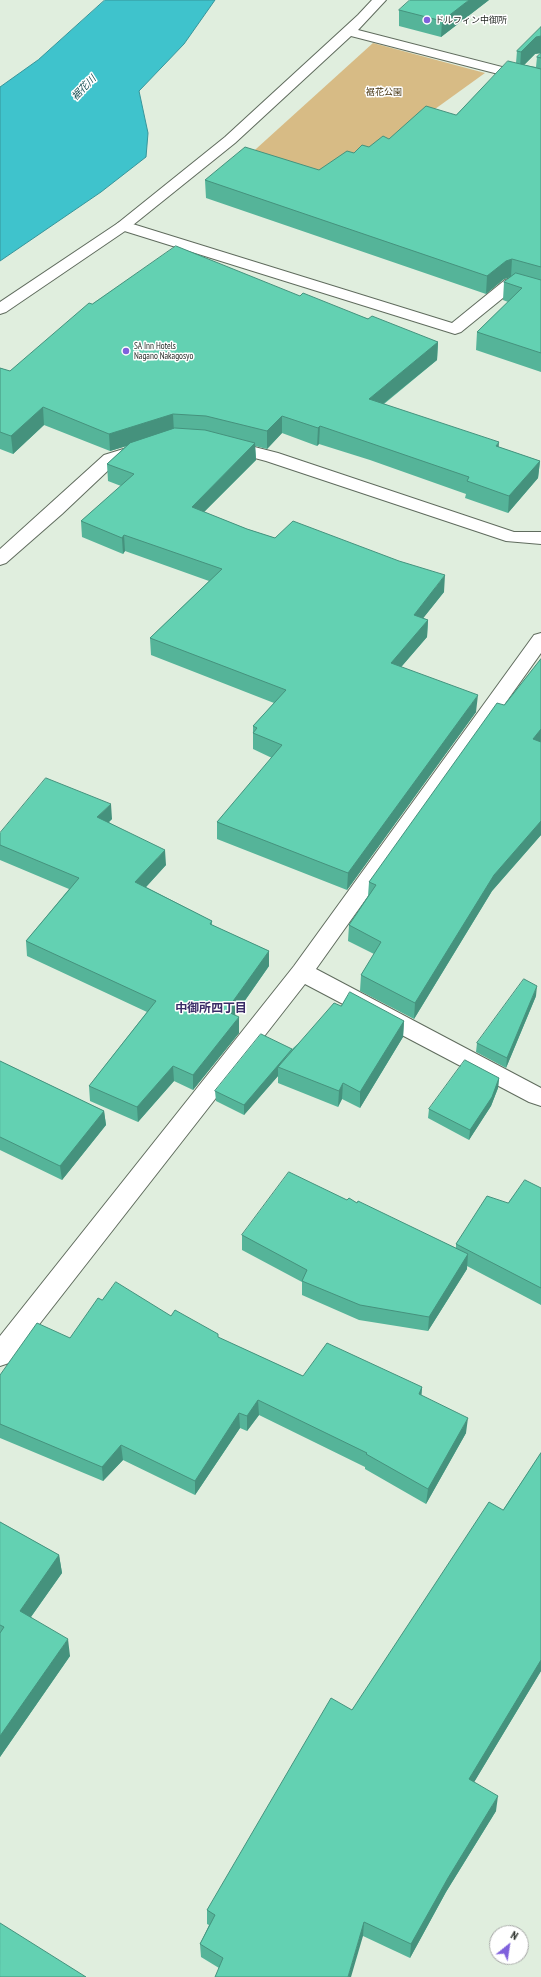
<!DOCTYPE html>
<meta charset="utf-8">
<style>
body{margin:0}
#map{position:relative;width:541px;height:1977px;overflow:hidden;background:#e0eede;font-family:"PT Sans Narrow",sans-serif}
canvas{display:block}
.north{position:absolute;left:489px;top:1925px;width:40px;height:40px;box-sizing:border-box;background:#fff;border:1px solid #a7a9a7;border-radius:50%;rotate:30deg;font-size:11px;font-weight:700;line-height:16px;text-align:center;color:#242924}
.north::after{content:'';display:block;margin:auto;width:14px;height:18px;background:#7f61dc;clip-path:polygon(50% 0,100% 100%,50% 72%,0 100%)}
</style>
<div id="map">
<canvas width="541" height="1977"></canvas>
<div class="north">N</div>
</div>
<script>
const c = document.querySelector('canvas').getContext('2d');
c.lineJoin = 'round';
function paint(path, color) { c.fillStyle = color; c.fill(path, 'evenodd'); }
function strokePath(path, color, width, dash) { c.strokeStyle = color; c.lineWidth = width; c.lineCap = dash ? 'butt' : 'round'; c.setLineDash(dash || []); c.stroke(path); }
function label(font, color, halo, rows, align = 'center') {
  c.font = font + ' "PT Sans Narrow","Noto Sans JP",sans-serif'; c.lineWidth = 3; c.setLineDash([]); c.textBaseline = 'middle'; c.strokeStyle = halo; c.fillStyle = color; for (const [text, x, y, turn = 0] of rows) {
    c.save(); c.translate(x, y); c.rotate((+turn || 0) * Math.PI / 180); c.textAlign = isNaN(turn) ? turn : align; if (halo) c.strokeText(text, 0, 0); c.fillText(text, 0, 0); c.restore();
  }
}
const green = new Path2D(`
 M373,43L485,73L374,153L309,176L246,158Z`);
const water = new Path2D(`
 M105,0H215L184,44L139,91L148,133L146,157L101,192L0,261V87L38,60Z`);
const service = new Path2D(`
 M123,221L452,323L505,280L511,278L541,287V297L514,289L461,332L455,334L118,229L115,226L118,223Z`);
const minor = new Path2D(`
 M372,0H386L358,30L541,77V85L351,36L235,143L128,229L6,312L0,314V302L118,223L225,137L358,15Z
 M227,440L278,453L514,532H541V544L506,541L266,461L221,449L218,445L221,441Z
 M143,443L149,444L152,448L149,452L116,463L62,514L6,563L0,565V549L104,455Z
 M541,633V653L316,969L541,1088V1106L529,1102L305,984L9,1363L0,1366V1336L294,966L534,635Z`);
const wall = new Path2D(`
 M489,0L441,37L399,26V10Z
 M541,27V372L476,350L477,332L508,302L503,300L504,282L511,277L504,279L486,294L206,198L205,180L319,170L354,153L456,115L516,63L517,51ZM541,53L537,57L536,67L524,65L535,54Z
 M300,296L438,342L437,360L384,404L499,447L540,461L538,478L508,513L465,498L466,494L370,460L319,444L317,446L282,433L267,449L255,446L256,460L204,512L247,529L444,592L423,618L428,620L427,637L401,667L476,712L347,890L217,839V822L272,758L253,749V726L274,703L151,655L150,638L209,581L125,551L123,554L82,537L81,521L121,486L108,481L107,464L126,446L110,451L44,425L13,454L0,449V368L10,371L92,304Z
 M541,659V835L492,891L414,1019L360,991L361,975L374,954L348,941L349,925L368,896L369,882L504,705Z
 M112,819L109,822L166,865L146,887L212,921V925L269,951V966L235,1015L239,1033L193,1090L174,1081L138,1122L90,1101L89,1086L147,1012L27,956L26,941L69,889L0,860V833Z
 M536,996L506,1068L476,1052L477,1043Z
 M341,1006L404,1021L403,1037L360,1108L342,1099L338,1107L278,1083V1076L244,1115L216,1101L215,1091L292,1049Z
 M0,1061L104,1111L106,1125L62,1180L0,1150Z
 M499,1078L498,1088L491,1106L469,1140L428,1118L429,1109Z
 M541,1188V1305L467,1266V1269L428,1331L359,1320L302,1295V1282L242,1250V1235L347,1200L357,1203L456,1248V1244L508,1203Z
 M102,1300L171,1316L303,1376L422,1387L421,1396L466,1433L426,1504L365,1469V1467L259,1415L247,1431L240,1428L195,1495L123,1460L103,1481L0,1438V1375L70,1338Z
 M541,1453V1671L474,1782L496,1811L446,1892L410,1958L363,1936L219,1968L201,1957L200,1944L209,1925L207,1924V1910L352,1710L503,1510Z
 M0,1522L59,1555L62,1573L31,1617L70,1656L0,1757Z`);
const shadedWall = new Path2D(`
 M469,0H489L441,37L442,21Z
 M541,36V53L535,54L520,69L521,52L536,37Z
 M512,259L511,277L504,279L486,294L487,276L506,261Z
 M438,342L437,360L368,416L369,399Z
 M43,407L44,425L13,454L11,436Z
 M173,414L174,432L110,451L109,434Z
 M282,416V433L267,449V431Z
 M320,426L319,444L317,446L318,428Z
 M499,442L498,460L496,446Z
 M255,443L256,460L193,523L192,507Z
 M540,461L538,478L508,513L509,496Z
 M124,535L125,551L123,554L122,538Z
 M445,575L444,592L413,631L414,615Z
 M428,620L427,637L390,680L391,663Z
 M478,695L476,712L347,890L348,873Z
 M541,729V743L533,739Z
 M111,804L112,819L98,832L97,817Z
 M541,821V835L492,891L414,1019L415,1003L494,875Z
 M165,850L166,865L136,898L135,882Z
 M269,951V966L227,1026L226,1011Z
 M537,986L536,996L506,1068L507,1058Z
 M239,1017V1033L193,1090V1075Z
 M404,1021L403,1037L360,1108V1092Z
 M292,1049L278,1067V1076L244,1115V1105Z
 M173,1066L174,1081L138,1122L137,1107Z
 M499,1078L498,1088L491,1106L469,1140L470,1130Z
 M343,1083L342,1099L338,1107L339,1091Z
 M104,1111L106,1125L62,1180L60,1166Z
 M468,1254L467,1269L428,1331L429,1317Z
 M422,1387L421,1402L419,1394Z
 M258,1400L259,1415L247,1431V1416Z
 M239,1413L240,1428L195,1495V1481Z
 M468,1418L466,1433L426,1504L428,1489Z
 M121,1445L123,1460L103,1481L102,1467Z
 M59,1555L62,1573L23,1628L20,1611Z
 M68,1639L70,1656L0,1757V1736Z
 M541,1660V1671L467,1794L469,1779Z
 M498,1796L496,1811L446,1892L410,1958L411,1944L448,1878Z
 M364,1922L363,1936L351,1977H348Z`);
const building = new Path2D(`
 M410,0H469L442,21L399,10Z
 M541,27V36L536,37L521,52L517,51Z
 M541,53V58L537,57Z
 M508,61L541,69V267L512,259L506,261L487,276L205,180L245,147L319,170L347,151L354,153L362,145L369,147L383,136L389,139L426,106L456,115Z
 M176,246L300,296L303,293L368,319L372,316L438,342L369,399L499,442L496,446L540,461L509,496L467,481L469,477L370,443L320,426L318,428L282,416L267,431L206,416L173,414L109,434L43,407L11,436L0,432V368L10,371L89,303L92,304Z
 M516,273L541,280V353L477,332L522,288L504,282Z
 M175,428L205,430L255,443L192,507L247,529L275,538L293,521L399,561L445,575L414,615L428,620L391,663L478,695L348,873L217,822L282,745L253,733L257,728L253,726L286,690L150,638L222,569L124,535L122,538L81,521L134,474L107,464L130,443Z
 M541,659V729L533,739L541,742V821L494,875L415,1003L361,975L381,942L349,925L376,885L369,882L497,703L504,705Z
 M46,778L111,804L97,817L165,850L135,882L212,921L210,924L269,951L226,1011L239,1017L193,1075L173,1066L137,1107L89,1086L156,1001L26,941L79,878L0,845V833Z
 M524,979L537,986L507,1058L477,1043Z
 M350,992L404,1021L360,1092L343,1083L339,1091L278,1067L334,1003L341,1006Z
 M261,1034L292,1049L244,1105L215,1091Z
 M465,1060L499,1078L492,1097L470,1130L429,1109Z
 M0,1061L104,1111L60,1166L0,1137Z
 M289,1172L347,1200L349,1198L357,1203L358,1201L468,1254L429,1317L360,1305L302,1281L307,1270L242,1235Z
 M525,1180L541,1188V1288L456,1244L487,1196L508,1203Z
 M116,1282L171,1316L175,1310L218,1334V1337L303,1376L327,1343L422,1387L419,1394L468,1418L428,1489L366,1454L367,1453L258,1400L247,1416L239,1413L195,1481L121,1445L102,1467L0,1424V1375L37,1323L70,1338L98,1298L102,1300Z
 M541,1453V1660L469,1779L498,1796L448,1878L411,1944L364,1922L348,1977H215L223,1958L200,1944L215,1915L207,1910L331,1698L352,1710L489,1502L503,1510Z
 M0,1522L59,1555L20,1611L68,1639L0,1736V1633L4,1627L0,1625Z
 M0,1923L86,1977H0Z`);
const markers = [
 [427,20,4,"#7f61dc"],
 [126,351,4,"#7f61dc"]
];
const farPoinames = [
 ["ドルフィン中御所",435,20],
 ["SA Inn Hotels",134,346],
 ["Nagano Nakagosyo",134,356]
];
const farParknames = [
 ["裾花公園",384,92]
];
const farWaternames = [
 ["裾花川",84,88,-46]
];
const neighbourhoodNames = [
 ["中御所四丁目",211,1009]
];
paint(green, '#d7bb85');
paint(water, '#3fc3cc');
strokePath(water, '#37959a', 1);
strokePath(service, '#606c5e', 2);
strokePath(minor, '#606c5e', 2);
paint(service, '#fff');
paint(minor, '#fff');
paint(wall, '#55b499');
paint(shadedWall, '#45927d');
paint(building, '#63d1b2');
strokePath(building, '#45927d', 1);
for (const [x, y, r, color] of markers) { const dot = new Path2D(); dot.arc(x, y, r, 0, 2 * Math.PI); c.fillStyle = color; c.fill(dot); strokePath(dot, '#fff', 1.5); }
label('9px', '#242924', '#fff', farPoinames, 'left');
label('9px', '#43320e', '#fff', farParknames);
label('italic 10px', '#164e52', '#fff', farWaternames);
label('bold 12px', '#392b66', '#fff', neighbourhoodNames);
</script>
